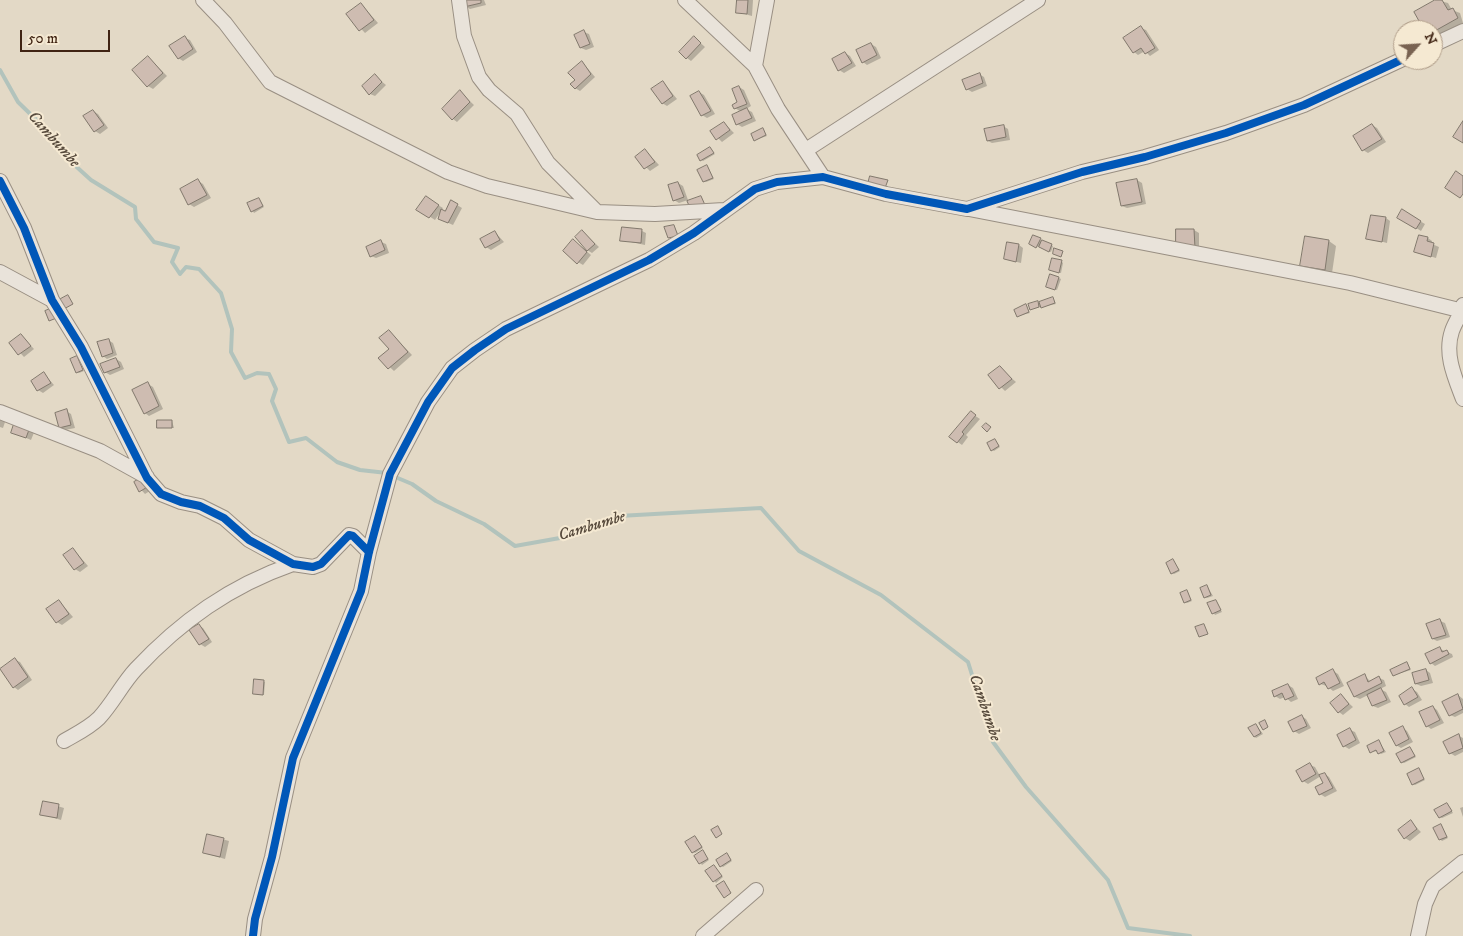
<!DOCTYPE html>
<style>
body{margin:0}
#map{position:relative;width:1463px;height:936px;overflow:hidden;background:#e3d9c6;font-family:"IM FELL DW Pica",serif}
canvas{display:block}
.north{position:absolute;left:1393px;top:20px;width:50px;height:50px;box-sizing:border-box;background:#f5e9d2;border:1px solid #ad9a86;border-radius:50%;rotate:64deg;font-size:14px;font-weight:700;line-height:20px;text-align:center;color:#402413}
.north::after{content:'';display:block;margin:auto;width:18px;height:22px;background:#796352;clip-path:polygon(50% 0,100% 100%,50% 72%,0 100%)}
.scale{position:absolute;left:20px;top:30px;width:90px;height:22px;box-sizing:border-box;border:2px solid #402413;border-top:0;padding-left:6px;font-size:15px;line-height:18px;white-space:nowrap;color:#402413;-webkit-text-stroke:4px #f5e9d2;paint-order:stroke}
</style>
<div id="map">
<canvas width="1463" height="936"></canvas>
<div class="north">N</div>
<div class="scale">50 m</div>
</div>
<script>
const c = document.querySelector('canvas').getContext('2d');
c.lineJoin = 'round';
function paint(path, color) { c.fillStyle = color; c.fill(path, 'evenodd'); }
function strokePath(path, color, width, dash) { c.strokeStyle = color; c.lineWidth = width; c.lineCap = dash ? 'butt' : 'round'; c.setLineDash(dash || []); c.stroke(path); }
function label(font, color, halo, rows, align = 'center') {
  c.font = font + ' "IM FELL DW Pica",serif'; c.lineWidth = 4; c.setLineDash([]); c.textBaseline = 'middle'; c.strokeStyle = halo; c.fillStyle = color; for (const [text, x, y, turn = 0] of rows) {
    c.save(); c.translate(x, y); c.rotate((+turn || 0) * Math.PI / 180); c.textAlign = isNaN(turn) ? turn : align; if (halo) c.strokeText(text, 0, 0); c.fillText(text, 0, 0); c.restore();
  }
}
const shadow = new Path2D(`
 M463,0H484L486,5L470,9L465,6Z
 M738,0H753L752,16L737,12Z
 M1437,0L1448,3L1452,10L1460,13L1463,23L1435,39L1433,38V30H1425Z
 M361,4L378,23L365,33L348,15Z
 M1141,28L1146,30L1159,50L1150,56L1145,51L1138,55L1134,52Z
 M584,32L589,34L594,47L586,50L581,48L576,36Z
 M185,38L190,40L197,52L183,61L178,58Z
 M695,38L705,47L691,61L687,58Z
 M871,44L876,47L881,58L867,65L863,62Z
 M845,53L850,56L856,66L844,73L839,70Z
 M148,57L167,76L153,89L148,86Z
 M582,62L595,77L580,91L575,88Z
 M979,74L984,77L987,86L972,92L967,89Z
 M375,76L386,85L375,96L370,94Z
 M663,82L677,99L667,106L662,103Z
 M739,87L744,90L751,106L746,109L752,112L756,121L742,127L737,124L741,112L735,108L739,103Z
 M460,92L474,105L457,122L453,119Z
 M699,92L704,95L715,114L707,118L702,115Z
 M93,111L98,114L108,128L100,134L95,131Z
 M724,123L734,133L722,142L712,132Z
 M1372,125L1377,128L1386,142L1368,153L1363,150L1355,136Z
 M1003,126L1008,129L1010,140L992,143L988,141Z
 M763,129L767,136L755,140Z
 M710,149L715,154L703,161L701,160Z
 M645,150L659,165L650,171L636,157Z
 M707,167L714,179L706,182L704,181Z
 M1137,180L1142,183L1146,204L1127,208L1122,206Z
 M198,181L203,184L211,198L194,207L189,204Z
 M678,183L683,186L688,200L679,203L674,200Z
 M259,199L264,207L254,213L249,204Z
 M431,201L443,208L435,220L418,209Z
 M452,202L462,208L453,225L444,221Z
 M1402,211L1425,224L1421,231L1399,217Z
 M1386,218L1390,221L1387,243L1368,238Z
 M674,226L679,236L671,239L669,238Z
 M1177,230H1194L1199,233V250Z
 M642,231L646,233L645,245L622,240Z
 M495,232L504,242L491,250L486,247Z
 M583,232L599,247L592,253L587,250Z
 M1420,236L1428,238L1432,241V244L1439,247L1436,258L1416,252Z
 M1040,240L1053,246L1051,252L1031,244Z
 M1329,241L1336,246L1332,273L1309,270L1302,265Z
 M381,242L386,244L389,253L376,258L371,256Z
 M578,244L591,255L583,265L578,262Z
 M1019,245L1023,248L1021,263L1005,259Z
 M1062,262L1063,263L1061,273L1052,271Z
 M1059,278L1061,279L1057,290L1049,287Z
 M1053,298L1056,304L1031,309L1038,303L1042,305Z
 M1026,306L1030,313L1018,316Z
 M389,331L412,355L394,371L380,358L390,349Z
 M21,335L34,349L24,357L11,343Z
 M108,340L113,343L117,355L107,359L103,356Z
 M77,357L84,371L79,373L77,372Z
 M116,359L121,362L124,369L110,375L105,372Z
 M1000,368L1016,382L1005,391L990,376Z
 M44,374L54,385L43,393L38,390Z
 M148,384L153,387L163,409L149,416L145,413Z
 M66,411L71,414L75,428L65,430L60,428Z
 M971,413L980,419L966,435L968,437L962,445L951,437Z
 M0,416L6,419L3,428L0,427Z
 M172,421L174,428H158Z
 M15,423L35,430L31,440L12,432Z
 M995,440L1000,447L994,451L992,450Z
 M135,483L158,486L145,494Z
 M73,549L88,566L80,572L75,569Z
 M1173,560L1180,571L1174,574L1172,573Z
 M1207,586L1213,596L1207,598L1205,597Z
 M1187,592L1192,601L1187,603L1185,602Z
 M59,601L73,617L62,625L57,622Z
 M1216,601L1222,612L1215,615L1209,604Z
 M1440,621L1445,623L1450,637L1437,641L1433,639Z
 M199,626L203,628L212,642L205,647L200,644Z
 M1440,649L1452,654L1453,657L1435,666L1431,663Z
 M15,660L20,662L32,680L18,690L14,687Z
 M1407,663L1411,670L1394,675Z
 M1426,670L1430,673L1433,683L1421,686L1416,684Z
 M1333,671L1338,674L1344,686L1333,691L1327,686L1320,684Z
 M1365,676L1371,682L1379,678L1384,680L1386,686L1380,689L1386,692L1391,702L1378,708L1373,706L1368,695L1360,699L1355,697L1349,684Z
 M263,681L265,682L264,695L254,694Z
 M1288,685L1293,688L1298,699L1291,702L1285,697L1280,699L1275,696Z
 M1412,689L1417,692L1422,700L1409,707L1405,704Z
 M1458,695L1463,699V713L1455,717L1450,715Z
 M1341,696L1353,707L1343,715L1339,712Z
 M1433,707L1437,710L1444,723L1431,729L1427,726Z
 M1301,716L1306,719L1311,728L1299,734L1294,731Z
 M1256,725L1263,734L1256,738L1255,737Z
 M1403,728L1407,731L1413,742L1401,748L1396,745Z
 M1350,730L1355,732L1360,743L1349,749L1344,746Z
 M1459,736L1463,738V752L1455,756L1450,753Z
 M1379,742L1386,752L1381,754L1378,751L1371,752Z
 M1410,748L1416,757L1404,763L1402,762Z
 M1310,765L1315,767L1320,776L1325,774L1329,777L1337,791L1325,797L1320,794L1325,783L1321,776L1308,784L1303,781Z
 M1418,769L1425,780L1415,785L1413,784Z
 M44,802L64,808L61,820L41,814Z
 M1447,804L1453,813L1442,818L1440,817Z
 M1463,807V817L1460,808Z
 M1411,822L1421,832L1410,841L1405,838Z
 M1441,826L1448,838L1442,841L1440,839Z
 M208,835L229,841L225,859L204,853Z
 M695,837L703,848L695,853L693,852Z
 M704,853L709,860L702,865L696,856Z
 M727,855L732,861L723,867L721,866Z
 M714,866L723,877L716,883L707,871Z`);
const stream = new Path2D(`
 M0,70L18,102L58,141L69,160L91,180L135,207L136,219L154,242L178,248L172,262L180,274L186,267L199,269L221,293L232,329L231,352L245,378L257,373L269,374L276,389L272,401L289,442L306,438L337,462L360,470L387,473
 M393,476L412,484L436,501L484,524L515,546L571,536L619,516L761,508L799,551L881,595L968,662L993,742L1026,787L1108,880L1128,928L1190,936`);
const building = new Path2D(`
 M462,0H481V3L464,7Z
 M737,0H748L747,14L736,13Z
 M1435,0H1442L1448,10L1453,8L1458,18L1433,32V30H1424L1414,12Z
 M361,3L374,20L359,31L346,14Z
 M1141,26L1155,48L1145,54L1141,48L1133,53L1123,38Z
 M584,30L590,44L580,48L574,35Z
 M185,36L193,49L178,59L169,46Z
 M694,36L701,43L686,59L679,52Z
 M871,43L877,55L862,63L856,50Z
 M845,52L852,63L838,71L832,59Z
 M148,56L163,73L147,87L132,70Z
 M582,61L591,74L575,89L570,84L575,80L568,73Z
 M980,73L983,83L966,90L962,80Z
 M375,74L382,82L369,95L362,86Z
 M663,81L673,96L662,104L651,89Z
 M739,86L747,104L734,109L732,105L737,102L732,89Z
 M460,90L470,102L452,120L442,109Z
 M699,91L711,111L701,116L690,96Z
 M747,108L752,118L736,125L732,115Z
 M93,110L104,125L94,132L83,116Z
 M1463,121V143L1453,137Z
 M724,122L730,130L716,140L710,131Z
 M1372,124L1382,139L1362,151L1353,136Z
 M1004,125L1006,137L987,141L984,129Z
 M763,128L766,135L754,141L751,134Z
 M710,147L714,153L700,161L697,155Z
 M645,149L655,162L644,169L635,157Z
 M707,165L713,178L703,182L697,170Z
 M1456,171L1463,176V194L1460,198L1445,188Z
 M870,176L888,180L885,188L868,184Z
 M198,179L207,195L188,205L180,189Z
 M1137,179L1142,202L1121,206L1116,183Z
 M678,182L684,197L673,201L668,185Z
 M426,196L439,205L429,218L416,210Z
 M701,196L705,205L691,210L687,201Z
 M259,198L263,206L251,212L247,203Z
 M451,200L458,204L448,223L438,219L441,209L445,211Z
 M1402,209L1421,221L1416,229L1397,218Z
 M1371,215L1386,217L1382,242L1366,239Z
 M674,225L678,236L668,238L664,227Z
 M622,227L642,229L641,243L620,241Z
 M1176,229H1194L1195,248H1176Z
 M582,230L595,244L587,251L575,237Z
 M495,231L500,240L485,248L480,239Z
 M1033,235L1041,238L1036,248L1029,244Z
 M1419,235L1428,237L1427,241L1434,243L1431,257L1414,252Z
 M1305,236L1329,240L1325,270L1300,266Z
 M573,239L587,252L577,264L563,251Z
 M381,240L385,250L370,257L366,247Z
 M1042,240L1052,244L1049,252L1039,247Z
 M1007,242L1019,244L1016,262L1004,259Z
 M1054,248L1063,251L1061,257L1053,254Z
 M1052,258L1062,260L1059,273L1049,270Z
 M1050,274L1059,277L1055,290L1046,287Z
 M68,295L73,304L62,310L57,301Z
 M1053,297L1055,303L1041,308L1039,302Z
 M1038,301L1039,307L1030,310L1028,304Z
 M1026,304L1029,312L1017,317L1014,310Z
 M55,307L59,317L49,321L45,311Z
 M389,330L408,352L388,369L378,358L389,349L379,338Z
 M21,334L31,346L18,355L9,343Z
 M109,339L113,353L102,357L97,342Z
 M77,356L83,370L76,373L70,359Z
 M116,358L120,367L104,373L100,364Z
 M1000,366L1012,379L999,389L988,375Z
 M44,372L51,383L37,391L31,381Z
 M148,382L159,406L144,414L132,390Z
 M67,409L71,425L59,428L55,413Z
 M971,411L976,415L962,432L964,434L957,443L949,437Z
 M157,420H172V428H157Z
 M15,421L30,427L26,438L11,433Z
 M986,423L991,427L987,432L982,427Z
 M995,439L999,446L991,451L987,443Z
 M148,474L154,483L139,492L134,482Z
 M73,548L84,563L74,570L63,555Z
 M1173,559L1179,570L1171,574L1166,563Z
 M1207,585L1211,595L1204,598L1200,588Z
 M1187,590L1191,600L1184,603L1180,593Z
 M59,600L69,614L56,623L46,609Z
 M1216,600L1221,610L1212,614L1207,603Z
 M1440,619L1446,635L1432,639L1426,624Z
 M199,624L209,639L199,645L189,630Z
 M1204,624L1208,634L1199,637L1195,627Z
 M1440,647L1442,652L1447,650L1449,654L1430,664L1425,654Z
 M15,658L28,677L13,688L0,669Z
 M1407,662L1410,669L1393,676L1390,670Z
 M1333,669L1340,683L1328,689L1324,682L1319,685L1316,678Z
 M1426,669L1429,680L1415,684L1412,673Z
 M1365,674L1368,682L1379,676L1382,683L1354,697L1347,683Z
 M254,679L264,680L263,695L253,694Z
 M1288,684L1294,696L1285,700L1282,693L1274,697L1272,691Z
 M1412,687L1418,697L1404,705L1399,696Z
 M1381,688L1387,700L1372,706L1367,695Z
 M1341,694L1349,704L1338,713L1330,703Z
 M1458,694L1463,709L1449,716L1442,702Z
 M1433,706L1440,720L1426,727L1419,712Z
 M1302,715L1307,726L1293,732L1288,722Z
 M1265,720L1268,727L1263,730L1259,723Z
 M1256,724L1261,733L1254,737L1248,728Z
 M1403,726L1409,739L1396,746L1389,733Z
 M1350,728L1356,740L1343,747L1337,735Z
 M1459,734L1463,748L1449,754L1443,742Z
 M1379,740L1384,751L1378,754L1376,750L1370,753L1367,746Z
 M1410,747L1415,756L1401,763L1396,754Z
 M1310,763L1316,774L1302,782L1296,771Z
 M1419,768L1424,779L1412,785L1407,774Z
 M1325,773L1333,788L1319,795L1315,787L1323,783L1319,775Z
 M43,801L59,804L57,818L40,815Z
 M1447,803L1452,811L1439,818L1434,810Z
 M1411,820L1417,829L1404,839L1398,830Z
 M1441,824L1447,837L1439,840L1433,828Z
 M718,826L722,834L716,838L711,830Z
 M207,834L224,838L220,857L203,853Z
 M695,836L702,847L692,853L685,842Z
 M703,850L708,859L699,864L694,856Z
 M727,853L731,860L720,867L716,860Z
 M714,865L722,876L713,882L705,871Z
 M724,881L731,893L724,898L716,886Z`);
const street = new Path2D(`
 M203,0L225,23L270,82L448,172L487,186L597,212L655,214L724,210
 M459,0L464,36L479,77L489,90L517,114L548,163L597,212
 M685,0L755,66L778,109L823,177
 M1433,45L1463,31
 M755,66L767,0
 M806,150L1038,0
 M0,181L24,228L52,300L81,347L147,478L161,494L181,502L200,506L224,518L249,540L293,564L313,567L321,564L349,535L353,536L369,552
 M969,209L1350,283L1463,311
 M0,272L52,300
 M1463,305C1461,315 1455,322 1452,331C1444,354 1455,378 1463,399
 M0,412L100,451L147,477
 M64,741C76,734 89,728 99,718C113,703 122,684 136,669C181,621 230,586 293,564
 M253,936L255,919L272,857L293,758L361,591L369,552L390,474L428,402L452,368L475,350L506,329L649,260L694,233L755,189L777,182L823,177L886,194L967,209L1082,172L1145,157L1226,133L1304,105L1403,59
 M703,936L756,890
 M1418,936L1425,904L1433,886L1463,862`);
const cycleway = new Path2D(`
 M0,181L24,228L52,300L81,347L147,478L161,494L181,502L200,506L224,518L249,540L293,564L313,567L321,564L349,535L353,536L369,552
 M253,936L255,919L272,857L293,758L361,591L369,552L390,474L428,402L452,368L475,350L506,329L649,260L694,233L755,189L777,182L823,177L886,194L967,209L1082,172L1145,157L1226,133L1304,105L1403,59`);
const waterNames = [
 ["Cambumbe",53,140,48],
 ["Cambumbe",592,527,-17],
 ["Cambumbe",984,708,71]
];
paint(shadow, '#0003');
strokePath(stream, '#b2c3bc', 4);
paint(building, '#cebcb1');
strokePath(building, '#81786c', 1);
strokePath(street, '#998f83', 16);
strokePath(street, '#e9e3da', 14);
strokePath(cycleway, '#0057b8', 8);
label('italic 16px', '#574a3c', '#f5e9d2', waterNames);
</script>
